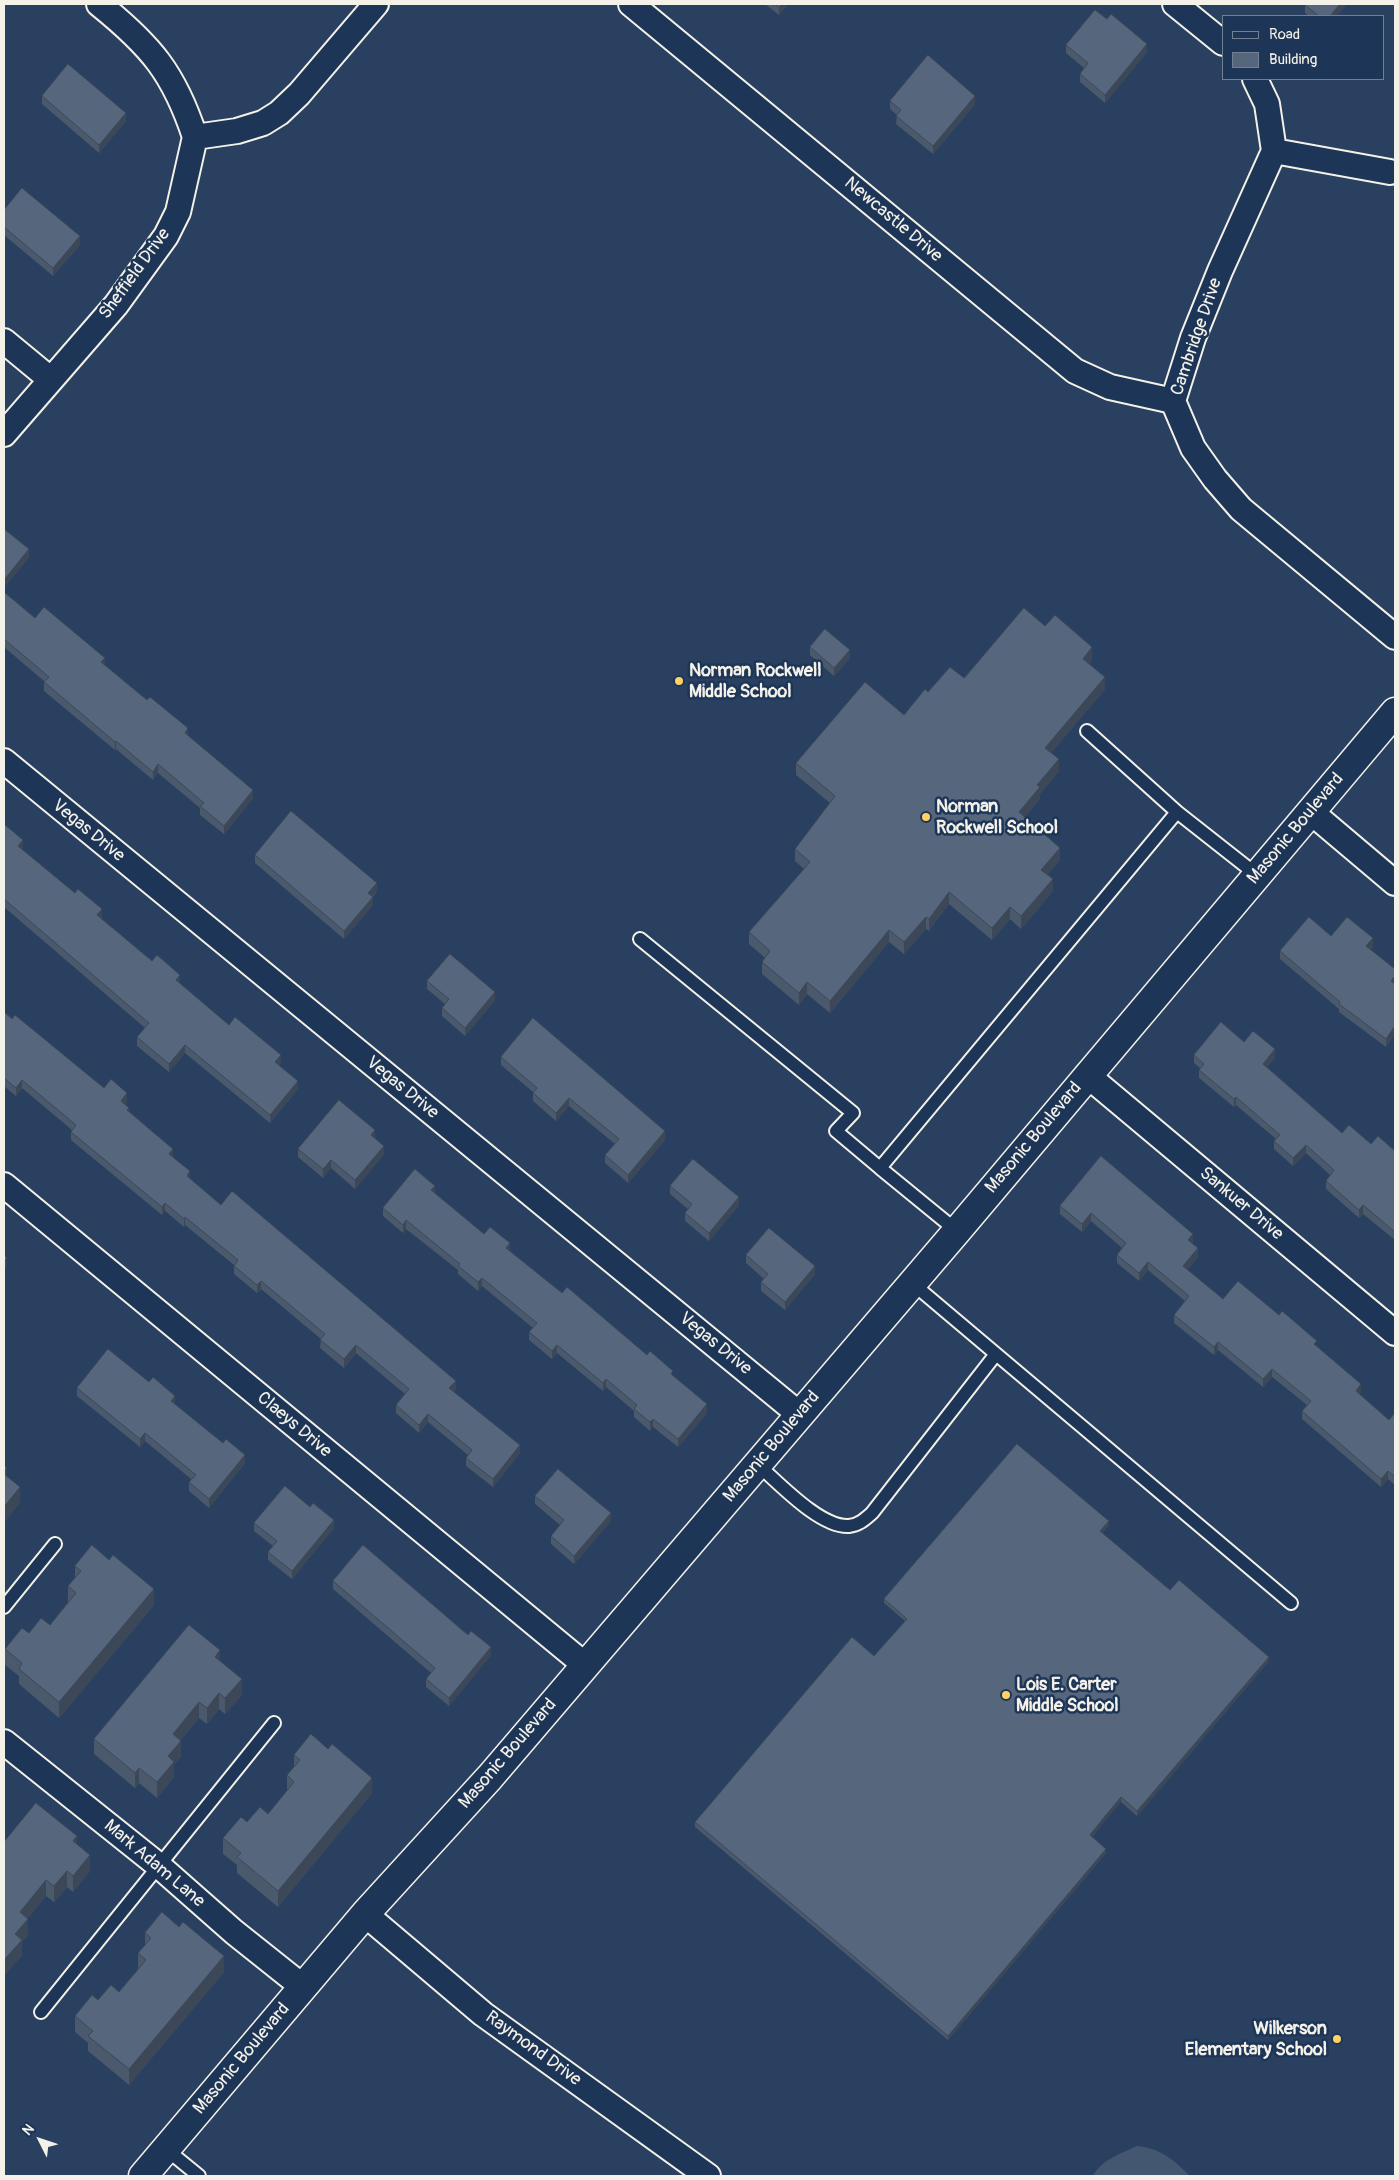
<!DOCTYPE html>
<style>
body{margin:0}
#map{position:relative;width:1399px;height:2180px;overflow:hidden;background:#2a4060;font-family:Pangolin,sans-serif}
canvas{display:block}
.frame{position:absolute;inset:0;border:5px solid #f4f1e8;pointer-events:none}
.legend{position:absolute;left:1222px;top:15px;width:162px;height:65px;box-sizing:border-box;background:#1d3557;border:1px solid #738091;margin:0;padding:6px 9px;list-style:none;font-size:15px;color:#f4f1e8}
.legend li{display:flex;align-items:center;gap:10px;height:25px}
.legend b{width:25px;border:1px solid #738091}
.north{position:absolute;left:15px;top:2115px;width:50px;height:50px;-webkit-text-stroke:4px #1d3557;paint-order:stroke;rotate:311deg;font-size:14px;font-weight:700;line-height:20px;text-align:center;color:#f4f1e8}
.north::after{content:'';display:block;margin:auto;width:18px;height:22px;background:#f4f1e8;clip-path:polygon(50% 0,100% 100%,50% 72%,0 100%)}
</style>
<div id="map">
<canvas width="1399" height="2180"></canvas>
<div class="frame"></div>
<ul class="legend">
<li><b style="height:6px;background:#1d3557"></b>Road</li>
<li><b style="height:14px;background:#56677d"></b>Building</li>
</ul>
<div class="north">N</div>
</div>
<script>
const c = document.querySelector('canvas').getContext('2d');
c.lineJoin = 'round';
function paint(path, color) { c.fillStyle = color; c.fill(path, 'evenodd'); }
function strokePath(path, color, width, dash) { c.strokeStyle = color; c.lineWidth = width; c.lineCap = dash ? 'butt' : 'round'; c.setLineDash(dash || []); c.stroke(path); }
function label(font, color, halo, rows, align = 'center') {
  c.font = font + ' Pangolin,sans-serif'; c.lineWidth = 5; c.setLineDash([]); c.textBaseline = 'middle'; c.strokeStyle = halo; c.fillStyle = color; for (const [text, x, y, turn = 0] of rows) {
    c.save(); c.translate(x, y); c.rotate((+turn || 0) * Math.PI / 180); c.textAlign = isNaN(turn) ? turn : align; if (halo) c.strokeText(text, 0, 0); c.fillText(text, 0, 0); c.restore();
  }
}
const green = new Path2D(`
 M1137,2146C1160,2148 1174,2160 1190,2176H1093C1101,2160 1122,2153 1137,2146Z`);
const lane = new Path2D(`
 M1087,731L1177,812
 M640,939L853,1113L836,1131L880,1168
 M957,1231L880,1168L1177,812L1257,875
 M912,1283L1291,1603
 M757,1464C778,1482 820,1528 849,1526C859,1525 865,1519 872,1513L996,1354
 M4,1607L55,1544
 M41,2012L274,1723
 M166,2149L199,2176`);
const street = new Path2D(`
 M99,4C151,46 174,73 195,137
 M631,4L1075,371L1110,387L1173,401
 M1175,4L1223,43
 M1255,79L1267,104L1274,151L1220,271L1193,338L1173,401L1193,448L1215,479L1241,509L1395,637
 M1274,151L1390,172
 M4,341L50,379
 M4,434L116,305L166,236L178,212L195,137L237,131L263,123L279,113L299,94L376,4
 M4,761L799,1414
 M1311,812L1395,883
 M1087,1075L1395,1333
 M4,1185L585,1665
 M4,1742L158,1865L234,1932L303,1987
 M365,1914L483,2014L708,2176`);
const secondary = new Path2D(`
 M143,2176L365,1914L490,1777L957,1231L1395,712`);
const wall = new Path2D(`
 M765,4H788L779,15Z
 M1306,4H1347L1337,16H1309L1305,13V5Z
 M1066,45L1147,52L1105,103L1080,82V74L1084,68L1066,53Z
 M42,96L126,121L99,153L42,104Z
 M890,101L975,104L933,154L896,124L897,115L890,109Z
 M4,210L80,245L53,276L4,235Z
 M4,592L35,618L105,665L188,736L253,798L224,834L200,815V808L158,773L153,780L116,749L115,750L44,691V682H45L4,647Z
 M1045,626L1092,659L1089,664L1105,689L1051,753L1059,771L1040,794V799L1025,817L1060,860L1048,874L1053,891L1021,929L1010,919L992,940L949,904L929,931L926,929L904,954L889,942L830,1013L807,994L799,1005L762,974V962L765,958L749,944V932L804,869L795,861V849L830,803L796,775V763L904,715L928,692L964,678Z
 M810,647L850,658L834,676L810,655Z
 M4,824L23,849H22L102,917L101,918L152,961L180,983V984L229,1025L281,1063L279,1065L298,1089L270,1123L185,1053L169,1072L137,1046V1037L145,1028L4,907Z
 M255,855L377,891L373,897V905L344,939L255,863Z
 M1331,936L1373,947L1370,950L1395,969V1034L1386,1047L1339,1012V1009L1280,959V951Z
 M427,981L495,1000L465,1036L442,1016V1008L445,1004L427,989Z
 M4,1012L104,1088L127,1101L125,1104L129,1111L173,1157L190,1179L221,1205L456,1389L454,1392L520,1453L493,1487L466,1466V1458L468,1455L428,1422L419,1433L396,1413V1405L405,1394L356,1353L344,1368L320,1348L321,1339L261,1289L257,1293L234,1274V1265L185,1225L184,1227L165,1211L162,1215L71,1140V1132L72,1130L22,1088L16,1096L4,1086Z
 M1194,1055L1275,1058L1267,1067L1342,1133L1371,1144L1395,1151V1240L1363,1214L1359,1218L1326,1189V1181L1330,1175L1306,1153L1293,1166L1274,1149V1141L1276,1139L1236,1105L1234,1107L1199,1078V1070L1200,1068L1194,1063Z
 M501,1057L665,1140L628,1183L605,1163V1155L615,1144L569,1106L556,1121L533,1101V1092L501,1065Z
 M375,1138L384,1154L355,1189L331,1168L323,1178L298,1157V1149Z
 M1101,1156L1193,1243L1192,1244L1198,1257L1187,1270L1223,1299L1317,1346L1361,1392L1359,1395L1389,1420L1395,1413V1485L1388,1479L1381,1487L1302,1419V1411L1307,1405L1272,1377L1263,1387L1218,1350L1214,1355L1174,1323V1315L1185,1301L1148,1270L1139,1281L1117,1263V1255L1122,1248L1091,1221L1082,1232L1060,1214V1206Z
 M670,1186L739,1205L709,1241L685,1221V1213L688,1209L670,1194Z
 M435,1193L484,1234L510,1251L562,1293L647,1355L673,1376L707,1413L678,1447L653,1427L650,1431L634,1417V1411L606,1387L603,1391L557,1353L552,1359L529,1340V1332L533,1328L482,1286L478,1291L458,1274V1270L406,1229L403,1233L383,1216V1208Z
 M746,1255L815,1274L785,1310L761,1291V1282L764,1279L746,1263Z
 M77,1388L175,1404L245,1463L209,1508L189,1491V1482L191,1479L145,1441L140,1447L77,1396Z
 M535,1496L611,1521L574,1564L551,1544V1536L560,1525L535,1504Z
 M254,1523L334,1528L292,1579L268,1560V1552L273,1546L254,1531Z
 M1109,1525L1102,1533L1170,1590L1269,1661L1137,1816L1121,1802L1105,1820L1092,1837L1106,1853L948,2040L695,1827V1822L874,1656L905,1621L884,1603V1599Z
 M75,1566L154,1605L59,1718L19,1684V1676L5,1665V1649L29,1633L50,1625L68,1602V1586L75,1578Z
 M333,1581L491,1655L449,1706L426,1687V1679L431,1673L333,1589Z
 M220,1661L242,1695L225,1714L219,1709L207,1724L199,1718L180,1740L181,1757L174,1764V1777L157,1798L139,1783L135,1788L94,1754V1739Z
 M294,1755L372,1793L278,1907L237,1873V1865L223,1854V1838L247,1822L268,1814L287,1791V1775L294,1767Z
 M4,1842L77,1844L90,1871L73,1892L67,1887L54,1902L46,1896L28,1918V1935L22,1942V1955L4,1976Z
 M145,1933L224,1972L129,2085L88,2051V2043L75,2032V2016L98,2000L119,1992L138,1969V1953L145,1945Z`);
const shadedWall = new Path2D(`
 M782,4H788L779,15V7Z
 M1340,4H1347L1337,16H1330Z
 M1147,44V52L1105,103V95Z
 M975,96V104L933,154V146Z
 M126,113V121L99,153V145Z
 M80,236V245L53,276V268Z
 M29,549V558L4,588V580Z
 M1092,647V659L1083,671V659Z
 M850,650V658L834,676V668Z
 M105,658V666L101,662Z
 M1105,677V689L1045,760V748Z
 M188,728V737L185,733Z
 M116,741V749L115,750V742Z
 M1059,759V771L1040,794V799L1019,824V812L1037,785Z
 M158,764V773L153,780V772Z
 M253,790V798L224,834V826Z
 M23,840V849L18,854V846Z
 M1060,848V860L1041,882V870Z
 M1053,879V891L1021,929V916Z
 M377,883V891L368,901V893Z
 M949,892V904L929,931V919Z
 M373,897V905L344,939V931Z
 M1010,907V919L992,940V928Z
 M102,909V917L97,923V915Z
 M926,917V929L904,954V942Z
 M889,930V942L830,1013V1001Z
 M1373,938V947L1366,955V946Z
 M180,975V983L176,989V980Z
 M1395,976V984L1391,981Z
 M807,982V994L799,1005V993Z
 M495,992V1000L465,1036V1028Z
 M1395,1026V1034L1386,1047V1039Z
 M185,1045V1053L169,1072V1064Z
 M1275,1049V1058L1263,1072V1064Z
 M281,1055V1063L275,1070V1062Z
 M22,1080V1088L16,1096V1088Z
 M298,1081V1089L270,1123V1115Z
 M127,1093V1101L121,1109V1101Z
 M1236,1097V1105L1234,1107V1099Z
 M569,1098V1106L556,1121V1113Z
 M375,1130V1138L371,1135Z
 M665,1131V1140L628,1183V1175Z
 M1306,1145V1153L1293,1166V1158Z
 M384,1146V1154L355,1189V1180Z
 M173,1149V1157L169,1154Z
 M331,1160V1168L323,1178V1169Z
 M190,1171V1180L187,1176Z
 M435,1186V1194L431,1190Z
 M739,1197V1205L709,1241V1233Z
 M165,1203V1211L162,1215V1207Z
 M1363,1205V1214L1359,1218V1210Z
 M1091,1213V1221L1082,1232V1224Z
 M185,1217V1225L184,1227V1219Z
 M406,1220V1229L403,1233V1225Z
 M1193,1234V1243L1188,1248V1240Z
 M510,1243V1251L506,1248Z
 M1198,1248V1257L1183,1274V1266Z
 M7,1258V1266L4,1270V1262Z
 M1148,1262V1270L1139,1281V1273Z
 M815,1266V1274L785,1310V1302Z
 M482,1278V1286L478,1291V1282Z
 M261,1281V1289L257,1293V1285Z
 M1218,1342V1350L1214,1355V1347Z
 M356,1345V1353L344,1368V1359Z
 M557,1345V1353L552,1359V1351Z
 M1272,1369V1377L1263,1387V1379Z
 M606,1379V1387L603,1391V1383Z
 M456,1381V1389L449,1397V1388Z
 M1361,1384V1392L1356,1399V1391Z
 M175,1396V1404L171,1401Z
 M707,1404V1413L678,1447V1439Z
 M428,1414V1422L419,1433V1425Z
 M653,1419V1427L650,1431V1422Z
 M145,1433V1441L140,1447V1439Z
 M520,1445V1453L493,1487V1479Z
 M245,1455V1463L209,1508V1499Z
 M7,1468V1484L4,1488V1472Z
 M1388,1471V1479L1381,1487V1479Z
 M20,1487V1503L4,1523V1507Z
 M611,1513V1521L574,1564V1556Z
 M334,1520V1528L292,1579V1571Z
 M1109,1521V1525L1100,1535V1531Z
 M154,1589V1605L59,1718V1702Z
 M491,1647V1655L449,1706V1698Z
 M220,1650V1666L215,1657Z
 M1269,1657V1661L1137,1816V1811Z
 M242,1679V1695L225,1714V1698Z
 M219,1693V1709L207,1724V1708Z
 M199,1702V1718L173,1750V1734Z
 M181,1741V1757L174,1764V1777L157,1798V1782L168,1756Z
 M139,1768V1783L135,1788V1773Z
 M372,1778V1793L278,1907V1891Z
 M1121,1797V1802L1090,1839V1835Z
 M77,1836V1852L73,1841Z
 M1106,1849V1853L948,2040V2036Z
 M90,1855V1871L73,1892V1876Z
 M67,1871V1887L54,1902V1886Z
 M46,1880V1896L20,1928V1912Z
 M28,1919V1935L22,1942V1955L4,1976V1960L15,1934Z
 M224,1956V1972L129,2085V2069Z`);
const building = new Path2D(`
 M775,4H782L779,7Z
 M1306,4H1340L1330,16H1319L1305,5Z
 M1095,10L1107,19L1111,14L1147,44L1105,95L1080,74L1088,63L1066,45Z
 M928,55L975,96L933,146L896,116L901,110L890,101Z
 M68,64L126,113L99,145L42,96Z
 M22,188L80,236L53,268L4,227V210Z
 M4,529L29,549L4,580Z
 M4,592L35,618L44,607L105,658L101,662L147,700L150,697L188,728L185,733L253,790L224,826L200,806L204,803L158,764L153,772L116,741L115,742L44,682L49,677L4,639Z
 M1024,608L1045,626L1055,615L1092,647L1083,659L1105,677L1045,748L1059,759L1037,785L1040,787L1019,812L1060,848L1041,870L1053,879L1021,916L1010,907L992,928L949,892L929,919L926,917L904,942L889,930L830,1001L807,982L799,993L762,962L770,951L749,932L810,862L795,849L835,796L796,763L865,682L904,715L925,689L928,692L950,667L964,678Z
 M825,629L850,650L834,668L810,647Z
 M291,811L377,883L368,893L373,897L344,931L255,855Z
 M4,824L23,840L18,846L75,893L78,889L102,909L97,915L152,961L157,955L180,975L176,980L229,1025L235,1017L281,1055L275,1062L298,1081L270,1115L185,1045L169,1064L137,1037L149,1023L4,899Z
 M1309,917L1331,936L1347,917L1373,938L1366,946L1395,969V976L1391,981L1395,984V1026L1386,1039L1339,1004L1340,1002L1280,951Z
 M450,954L495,992L465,1028L442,1008L449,999L427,981Z
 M4,1012L12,1019L15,1015L104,1088L111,1079L127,1093L121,1101L129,1108L127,1110L173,1149L169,1154L190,1171L187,1176L221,1205L232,1191L456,1381L449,1388L520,1445L493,1479L466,1458L472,1450L428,1414L419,1425L396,1405L409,1389L356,1345L344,1359L320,1340L325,1334L261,1281L257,1285L234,1266L238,1260L185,1217L184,1219L165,1203L162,1207L71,1132L76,1125L22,1080L16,1088L4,1078Z
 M533,1018L665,1131L628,1175L605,1155L619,1139L569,1098L556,1113L533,1093L537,1088L501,1057Z
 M1221,1022L1244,1042L1253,1031L1275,1049L1263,1064L1342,1133L1349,1125L1371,1144L1378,1136L1395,1151V1169L1394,1171L1395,1172V1232L1363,1205L1359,1210L1326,1181L1334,1170L1306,1145L1293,1158L1274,1141L1280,1135L1236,1097L1234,1099L1199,1070L1204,1064L1194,1055Z
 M339,1100L375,1130L371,1135L384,1146L355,1180L331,1160L323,1169L298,1149Z
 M1101,1156L1193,1234L1188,1240L1198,1248L1183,1266L1223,1299L1238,1281L1279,1315L1282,1311L1317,1341L1314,1344L1361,1384L1356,1391L1389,1420L1395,1413V1477L1388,1471L1381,1479L1302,1411L1311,1401L1272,1369L1263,1379L1218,1342L1214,1347L1174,1315L1189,1296L1148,1262L1139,1273L1117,1255L1126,1243L1091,1213L1082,1224L1060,1206Z
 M693,1159L739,1197L709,1233L685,1213L692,1204L670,1186Z
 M415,1169L435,1186L431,1190L484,1234L490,1227L510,1243L506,1248L562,1293L567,1287L647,1355L650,1351L673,1371L671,1374L707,1404L678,1439L653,1419L650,1422L634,1409L637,1405L606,1379L603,1383L557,1345L552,1351L529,1332L537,1323L482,1278L478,1282L458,1266L460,1264L406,1220L403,1225L383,1208Z
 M769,1228L815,1266L785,1302L761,1282L768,1274L746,1255Z
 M4,1255L7,1258L4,1262Z
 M108,1349L149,1382L153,1377L175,1396L171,1401L223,1443L226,1439L245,1455L209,1499L189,1482L196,1475L145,1433L140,1439L77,1388Z
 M1017,1444L1109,1521L1100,1531L1170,1590L1179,1580L1269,1657L1137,1811L1121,1797L1105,1816L1090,1835L1106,1849L948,2036L695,1822L852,1637L874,1656L907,1619L884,1599Z
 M4,1466L7,1468L4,1472Z
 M558,1469L611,1513L574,1556L551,1536L564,1520L535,1496Z
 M4,1474L20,1487L4,1507Z
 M285,1486L310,1507L313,1503L334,1520L292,1571L268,1552L277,1541L254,1523Z
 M92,1545L109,1560L113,1555L154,1589L59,1702L19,1669L22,1663L5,1649L22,1628L29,1633L41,1618L50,1625L76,1593L68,1586L81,1571L75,1566Z
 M363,1545L468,1635L471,1631L491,1647L449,1698L426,1679L435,1668L333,1581Z
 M189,1625L220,1650L215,1657L242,1679L225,1698L219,1693L207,1708L199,1702L173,1734L181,1741L168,1756L174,1762L157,1782L139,1768L135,1773L94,1739Z
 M311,1734L328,1749L332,1744L372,1778L278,1891L237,1857L241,1853L223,1838L241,1817L247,1822L260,1807L268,1814L294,1782L287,1775L300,1760L294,1755Z
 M36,1803L77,1836L73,1841L90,1855L73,1876L67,1871L54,1886L46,1880L20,1912L28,1919L15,1934L22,1940L4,1960V1842Z
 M162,1912L179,1927L183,1922L224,1956L129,2069L88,2036L93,2031L75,2016L92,1995L98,2000L111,1985L119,1992L146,1960L138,1953L151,1938L145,1933Z`);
const markers = [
 [679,681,5,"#ffd166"],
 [926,817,5,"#ffd166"],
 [1006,1695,5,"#ffd166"],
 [1337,2039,5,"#ffd166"]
];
const streetNames = [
 ["Newcastle Drive",893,220,40],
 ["Sheffield Drive",135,274,-54],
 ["Cambridge Drive",1197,337,-71],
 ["Masonic Boulevard",1296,829,-50],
 ["Vegas Drive",88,831,39],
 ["Vegas Drive",402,1088,39],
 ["Masonic Boulevard",1034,1138,-50],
 ["Sankuer Drive",1241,1204,40],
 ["Vegas Drive",715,1344,39],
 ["Claeys Drive",294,1425,40],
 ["Masonic Boulevard",772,1447,-50],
 ["Masonic Boulevard",508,1754,-49],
 ["Mark Adam Lane",154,1864,40],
 ["Raymond Drive",533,2049,36],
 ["Masonic Boulevard",242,2059,-50]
];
const poiNames = [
 ["Norman Rockwell",689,671],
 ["Middle School",689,692],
 ["Norman",936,807],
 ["Rockwell School",936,828],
 ["Lois E. Carter",1016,1685],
 ["Middle School",1016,1706],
 ["Wilkerson",1327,2029,"right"],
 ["Elementary School",1327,2050,"right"]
];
paint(green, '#445771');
strokePath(lane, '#f4f1e8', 16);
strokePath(street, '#f4f1e8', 28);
strokePath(secondary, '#f4f1e8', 31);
strokePath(lane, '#1d3557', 12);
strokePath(street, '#1d3557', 24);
strokePath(secondary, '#1d3557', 28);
paint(wall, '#4a596c');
paint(shadedWall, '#3c4858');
paint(building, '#56677d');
strokePath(building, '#3c4858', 1);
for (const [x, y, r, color] of markers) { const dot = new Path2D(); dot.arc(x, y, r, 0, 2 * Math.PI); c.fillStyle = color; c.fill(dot); strokePath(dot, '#1d3557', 2); }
label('18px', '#f4f1e8', '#1d3557', streetNames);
label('bold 18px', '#f4f1e8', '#1d3557', poiNames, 'left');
</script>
